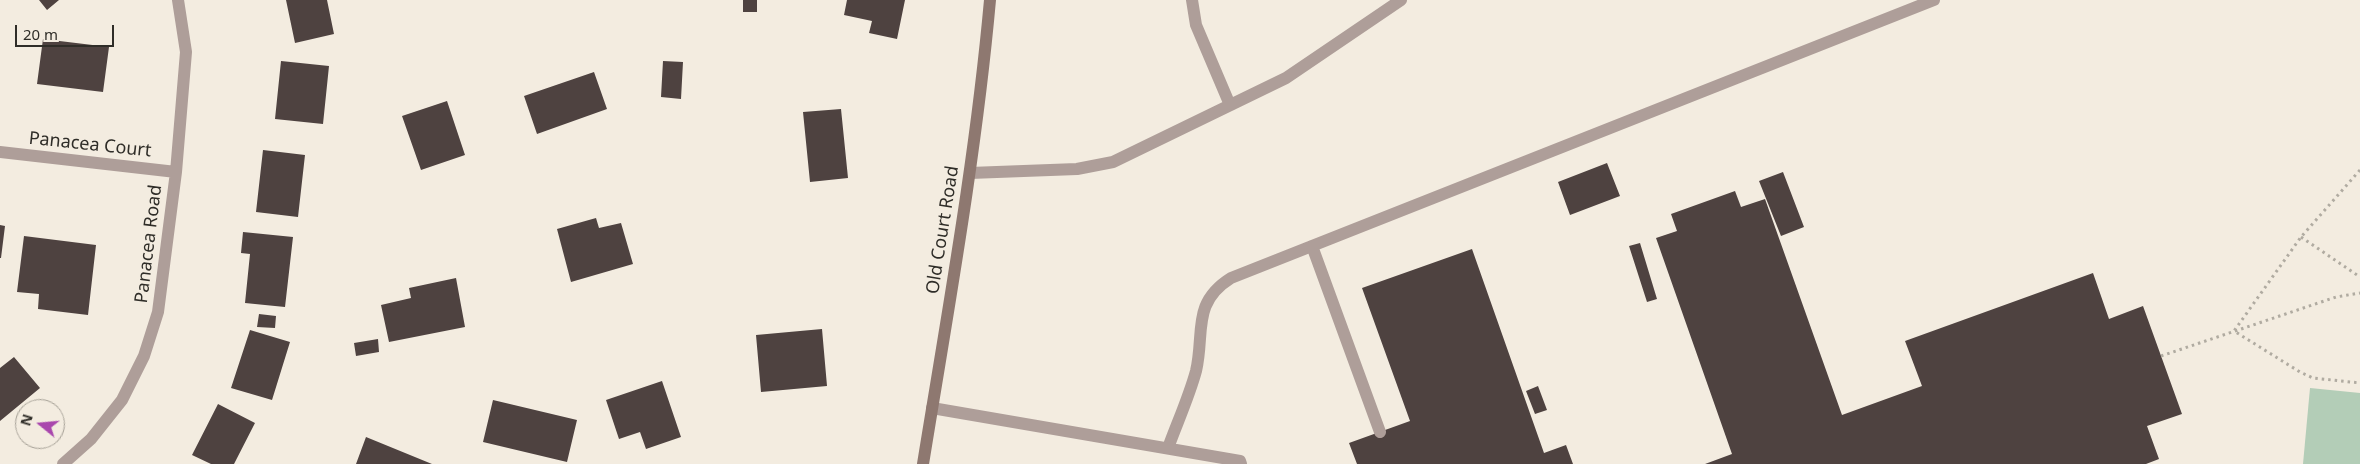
<!DOCTYPE html>
<style>
body{margin:0}
#map{position:relative;width:2360px;height:464px;overflow:hidden;background:#f3ece0;font-family:"Noto Sans",sans-serif}
canvas{display:block}
.north{position:absolute;left:15px;top:399px;width:50px;height:50px;box-sizing:border-box;background:#f3ece0;border:1px solid #a5a096;border-radius:50%;rotate:287deg;font-size:14px;font-weight:700;line-height:20px;text-align:center;color:#2f2d28}
.north::after{content:'';display:block;margin:auto;width:18px;height:22px;background:#a947ad;clip-path:polygon(50% 0,100% 100%,50% 72%,0 100%)}
.scale{position:absolute;left:15px;top:25px;width:99px;height:22px;box-sizing:border-box;border:2px solid #2f2d28;border-top:0;padding-left:6px;font-size:15px;line-height:18px;white-space:nowrap;color:#2f2d28;-webkit-text-stroke:4px #f3ece0;paint-order:stroke}
</style>
<div id="map">
<canvas width="2360" height="464"></canvas>
<div class="north">N</div>
<div class="scale">20 m</div>
</div>
<script>
const c = document.querySelector('canvas').getContext('2d');
c.lineJoin = 'round';
function paint(path, color) { c.fillStyle = color; c.fill(path, 'evenodd'); }
function strokePath(path, color, width, dash) { c.strokeStyle = color; c.lineWidth = width; c.lineCap = dash ? 'butt' : 'round'; c.setLineDash(dash || []); c.stroke(path); }
function label(font, color, halo, rows, align = 'center') {
  c.font = font + ' "Noto Sans",sans-serif'; c.lineWidth = 5; c.setLineDash([]); c.textBaseline = 'middle'; c.strokeStyle = halo; c.fillStyle = color; for (const [text, x, y, turn = 0] of rows) {
    c.save(); c.translate(x, y); c.rotate((+turn || 0) * Math.PI / 180); c.textAlign = isNaN(turn) ? turn : align; if (halo) c.strokeText(text, 0, 0); c.fillText(text, 0, 0); c.restore();
  }
}
const green = new Path2D(`
 M2310,388L2360,393V464H2303Z`);
const building = new Path2D(`
 M39,0H59L47,10Z
 M286,0H327L334,34L295,43Z
 M743,0H757V12H743Z
 M847,0H905L897,39L869,33L872,21L844,15Z
 M43,39L109,47L103,92L37,84Z
 M281,61L329,66L323,124L275,119Z
 M663,61L683,62L681,99L661,97Z
 M594,72L607,109L537,134L524,96Z
 M447,101L465,155L421,170L402,116Z
 M841,109L848,178L810,182L803,112Z
 M263,150L305,155L298,217L256,212Z
 M1607,163L1620,196L1570,215L1558,182Z
 M1783,172L1804,227L1781,236L1759,181Z
 M1735,191L1741,207L1765,199L1842,415L1922,386L1905,341L2093,273L2109,319L2143,306L2182,414L2147,426L2159,459L2146,464H1705L1732,454L1656,238L1677,231L1671,214Z
 M596,218L599,228L621,223L633,264L571,282L557,229Z
 M0,225L5,226L1,258H0Z
 M243,232L293,237L285,307L245,303L250,254L241,253Z
 M24,236L96,245L88,315L38,309L39,294L17,292Z
 M1640,243L1657,299L1647,302L1629,246Z
 M1472,249L1544,453L1566,445L1573,464H1357L1349,443L1410,421L1362,288Z
 M456,278L465,327L389,342L381,305L411,298L409,288Z
 M259,314L276,316L275,328L257,327Z
 M822,329L827,386L761,392L756,335Z
 M250,330L290,342L272,400L231,388Z
 M378,339L379,352L356,356L354,343Z
 M14,357L40,388L0,421V368Z
 M662,381L681,437L646,449L640,432L619,439L606,400Z
 M1538,386L1547,410L1535,414L1526,391Z
 M493,400L577,420L567,462L483,442Z
 M218,404L255,423L234,464H211L192,455Z
 M366,437L432,464H356Z`);
const path = new Path2D(`
 M2360,170L2301,237L2234,331L2300,372L2313,378L2360,383
 M2301,237L2360,277
 M2161,356L2336,297L2360,293`);
const lane = new Path2D(`
 M1192,0L1196,25L1230,105
 M970,173L1077,169L1113,162L1286,78L1401,0
 M1312,246L1380,432
 M932,408L1240,461L1241,464
 M1168,448C1177,423 1189,397 1196,371C1205,333 1191,303 1231,278L1934,0`);
const street = new Path2D(`
 M0,152L176,172
 M63,464L91,439L122,400L144,356L158,312L176,172L186,52L178,0`);
const secondary = new Path2D(`
 M923,464C948,310 976,156 990,0`);
const streetNames = [
 ["Panacea Court",90,145,6],
 ["Old Court Road",943,230,-81],
 ["Panacea Road",149,244,-83]
];
paint(green, '#b3cdb7');
paint(building, '#4e4240');
strokePath(path, '#b0aba1', 3, [2.5, 4]);
strokePath(lane, '#ae9e99', 12);
strokePath(street, '#ae9e99', 12);
strokePath(secondary, '#8e7870', 12);
label('18px', '#2f2d28', '#f3ece0', streetNames);
</script>
